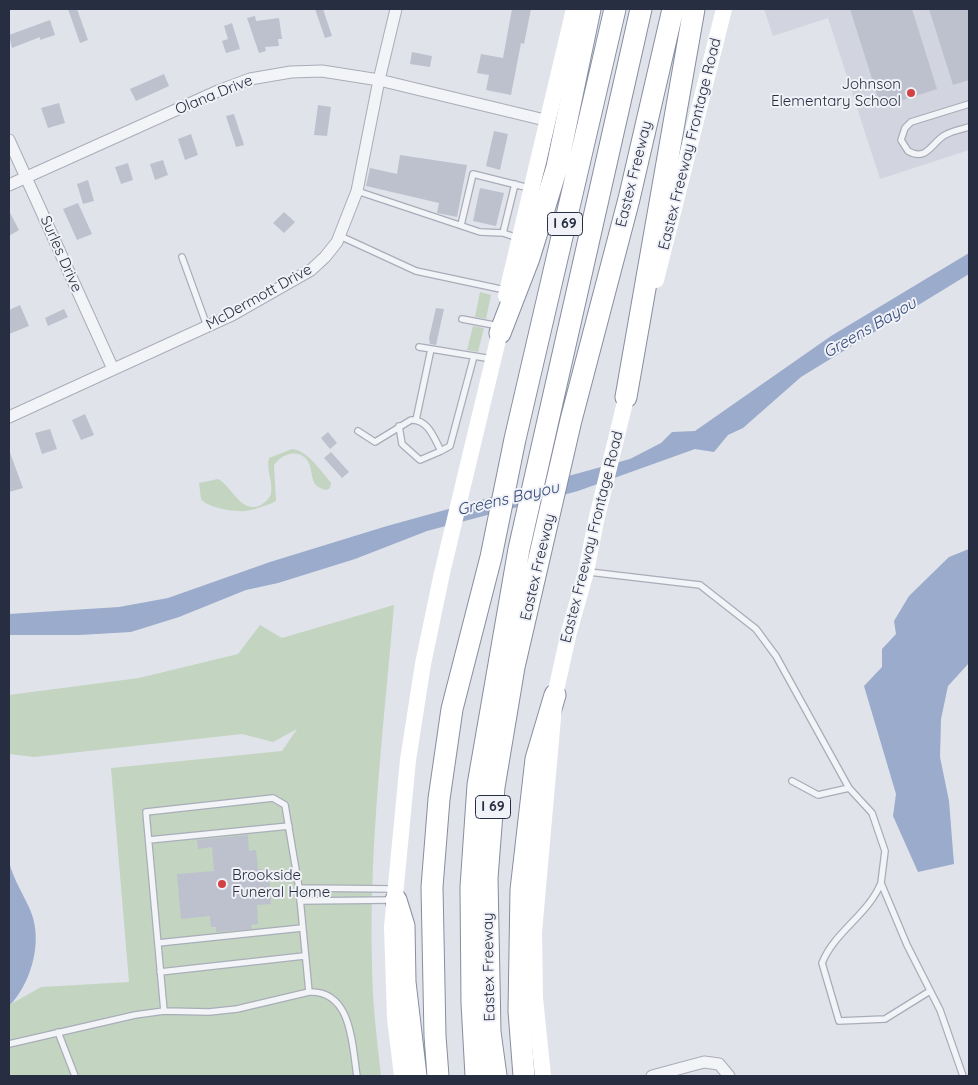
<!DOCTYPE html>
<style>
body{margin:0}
#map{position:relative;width:978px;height:1085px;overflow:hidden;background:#e0e3ea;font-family:Quicksand,sans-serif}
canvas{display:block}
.frame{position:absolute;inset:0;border:10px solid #282e42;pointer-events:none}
</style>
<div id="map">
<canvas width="978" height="1085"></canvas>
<div class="frame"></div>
</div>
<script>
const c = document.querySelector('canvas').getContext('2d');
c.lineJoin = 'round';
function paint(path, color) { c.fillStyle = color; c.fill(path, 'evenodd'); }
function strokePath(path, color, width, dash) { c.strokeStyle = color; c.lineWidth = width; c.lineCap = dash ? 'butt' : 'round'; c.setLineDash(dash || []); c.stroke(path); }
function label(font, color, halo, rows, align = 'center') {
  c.font = font + ' Quicksand,sans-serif'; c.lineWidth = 4; c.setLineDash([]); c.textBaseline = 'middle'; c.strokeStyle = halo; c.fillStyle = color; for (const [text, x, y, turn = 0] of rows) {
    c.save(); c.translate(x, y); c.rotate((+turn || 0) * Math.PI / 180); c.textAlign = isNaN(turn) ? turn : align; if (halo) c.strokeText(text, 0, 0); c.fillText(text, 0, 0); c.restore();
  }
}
const built = new Path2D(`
 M764,9H969V150L880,179L828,18L773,36Z`);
const green = new Path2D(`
 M480,292L491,295L486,319L475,317Z
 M473,326L484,328L478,352L467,350Z
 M292,449C307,450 322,472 331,483L330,488L327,490C307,487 315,471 307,460C298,448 281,454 274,465L276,501L272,503C264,506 254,510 245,511C234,512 208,508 201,499L199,483L218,479C232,486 241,515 261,505C266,502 270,498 271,493C273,481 266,470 269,458Z
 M394,605C384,724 369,844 372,963C372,1001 377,1039 381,1076H9V1006L11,1004L41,987L129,982L111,768L282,751L297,729L273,742L242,734L34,757L9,754V695L139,678L238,654L260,625L282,638Z`);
const water = new Path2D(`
 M969,253V274L801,377L743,428L728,435L714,452L695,449L578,491L427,531L355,559L278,583L246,590L179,617L131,632L79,635H9V614L119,607L168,598L270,562L387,526L630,459L661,443L672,432L695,431L831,336Z
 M969,549V663L948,686L941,719L940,757L949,801L954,864L918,872L893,816L896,794L864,686L882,667V649L896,634L894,621L909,596L949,557Z
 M9,862C14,881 24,895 31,912C43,942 31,984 9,1006Z`);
const building = new Path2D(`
 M68,9H77L88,40L80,43Z
 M315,9H323L332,36L325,38Z
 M512,9H531L524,44L521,43L511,95L486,90L489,75L477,73L481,54L503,58Z
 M850,9H912L937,89L881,107Z
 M929,9H969V80L953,85Z
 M255,16L256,21L279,18L282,39H278L279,46L265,47L266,51L259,53L247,18Z
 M50,20L55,35L40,40V37L12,48L9,35Z
 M232,23L240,49L226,53L222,41L228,39L224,26Z
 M412,52L432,56L430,67L410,64Z
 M164,74L169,86L136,101L130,89Z
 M59,103L65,123L48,128L41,108Z
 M318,105L331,107L327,136L314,135Z
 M234,114L244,145L236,147L226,116Z
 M494,131L508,134L500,170L486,166Z
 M191,134L198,155L185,160L178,139Z
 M400,155L467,165L457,217L437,213L439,203L366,186L370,168L397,174Z
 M163,160L168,175L155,180L150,164Z
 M128,163L133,180L121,184L115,167Z
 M88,180L94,201L83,204L77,184Z
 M480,188L504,193L496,226L473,221Z
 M78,203L92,234L77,240L63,209Z
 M9,211L19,230L9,236Z
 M284,212L295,222L284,233L273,223Z
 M20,305L29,326L9,334V310Z
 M436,308L444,309L436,345L430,344L429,338Z
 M64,309L68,317L48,326L45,318Z
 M85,414L94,435L81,440L72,420Z
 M50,429L57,449L42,454L35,433Z
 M328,432L337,443L330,449L321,438Z
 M9,450L23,488L9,492Z
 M331,452L349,472L342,478L324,458Z
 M248,835L249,851L256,850L258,869H262V873H269L271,904L257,905L258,924L251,925L252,929L216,932V927H211L210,916L181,919L177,874L214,871L212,847L198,849L197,840Z`);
const lane = new Path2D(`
 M969,104L911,122L905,128L901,140L908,151C927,162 932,142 945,135C952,131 962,129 969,127
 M357,191L480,232L503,233L518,238
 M461,225L473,174L529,188
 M503,233L515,184
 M340,236L416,271L505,290
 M182,257L207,326
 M462,319L499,326
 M419,347L492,359
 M416,420L431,349
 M399,426L402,444L420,460L441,451
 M358,431L375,442L411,420C428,419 434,438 441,451L450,446L474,356
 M589,572L700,585L756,629L776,656L849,788L872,813L885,851L881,883L907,945L940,1010L963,1076
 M792,781L818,795L849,788
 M149,840L289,826
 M881,883C868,915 835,931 822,963L839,1021L885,1019L930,991
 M299,888L394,889
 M300,901L393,900
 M158,943L302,928
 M160,972L304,956
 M164,1011L146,812L273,798L285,805L299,888L309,992
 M58,1032L75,1076
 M9,1044L135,1015L164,1011L209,1012L237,1009L309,992C352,990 352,1045 357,1076`);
const street = new Path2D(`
 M9,140L113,369
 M9,185L218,91L250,79L291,72L322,71L379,80L549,121
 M9,417L232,315L311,270L325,257L337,242L357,191L379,80L396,9
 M652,1076L704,1062L719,1064L729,1076`);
const secondary = new Path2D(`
 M656,280L724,9
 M506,296L574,9
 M402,1076L395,1018L392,927L408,760L423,664L442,573L502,323
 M543,1076L535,998L534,932L555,695L569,632L586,572L596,521L629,386`);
const highway = new Path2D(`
 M500,333L529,258L557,167L590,9
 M626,397L694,9
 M396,900L404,926L405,982L416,1076
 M438,1076L435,1036L432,887L439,799L452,709L491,557L515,439L615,9
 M476,1076L472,1003L471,887L478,785L519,549L641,9
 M496,1076L490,1032L487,878L494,787L514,667L571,420L629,199L673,9
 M524,1076L519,1011L521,890L536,759L555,695`);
const markers = [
 [911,93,5,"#d24245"],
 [222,884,5,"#d24245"]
];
const shields = [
 [565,224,35],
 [493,807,35]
];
const shieldNames = [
 ["I 69",565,224],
 ["I 69",493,807]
];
const poiNames = [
 ["Johnson",901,84],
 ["Elementary School",901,101],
 ["Brookside",232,875,"left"],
 ["Funeral Home",232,892,"left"]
];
const streetNames = [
 ["Olana Drive",214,95,-22],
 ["Eastex Freeway Frontage Road",690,144,-76],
 ["Eastex Freeway",634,174,-76],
 ["Surles Drive",61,254,66],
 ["McDermott Drive",259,297,-29],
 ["Eastex Freeway Frontage Road",592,537,-76],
 ["Eastex Freeway",538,567,-77],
 ["Eastex Freeway",489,967,-91]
];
const waterNames = [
 ["Greens Bayou",870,328,-30],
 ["Greens Bayou",508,499,-13]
];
paint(built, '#d2d5df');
paint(green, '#c3d4c1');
paint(water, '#9aabcb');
paint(building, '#bdc1cd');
strokePath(lane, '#a9adb8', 8);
strokePath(street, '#a9adb8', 13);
strokePath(highway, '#878ea1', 23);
strokePath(lane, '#f3f4f8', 5.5);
strokePath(street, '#f3f4f8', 11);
strokePath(secondary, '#fff', 16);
strokePath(highway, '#fff', 21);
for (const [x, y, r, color] of markers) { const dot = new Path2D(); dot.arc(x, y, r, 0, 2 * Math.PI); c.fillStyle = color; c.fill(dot); strokePath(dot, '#f0f2f7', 2); }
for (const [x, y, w] of shields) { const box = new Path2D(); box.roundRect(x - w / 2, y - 11.5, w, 23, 4); c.fillStyle = '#f0f2f7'; c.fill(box); strokePath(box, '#282e42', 1); }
label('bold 14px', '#282e42', null, shieldNames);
label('15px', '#282e42', '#f0f2f7', poiNames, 'right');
label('15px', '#282e42', '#f0f2f7', streetNames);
label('italic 16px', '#314777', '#f0f2f7', waterNames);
</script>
